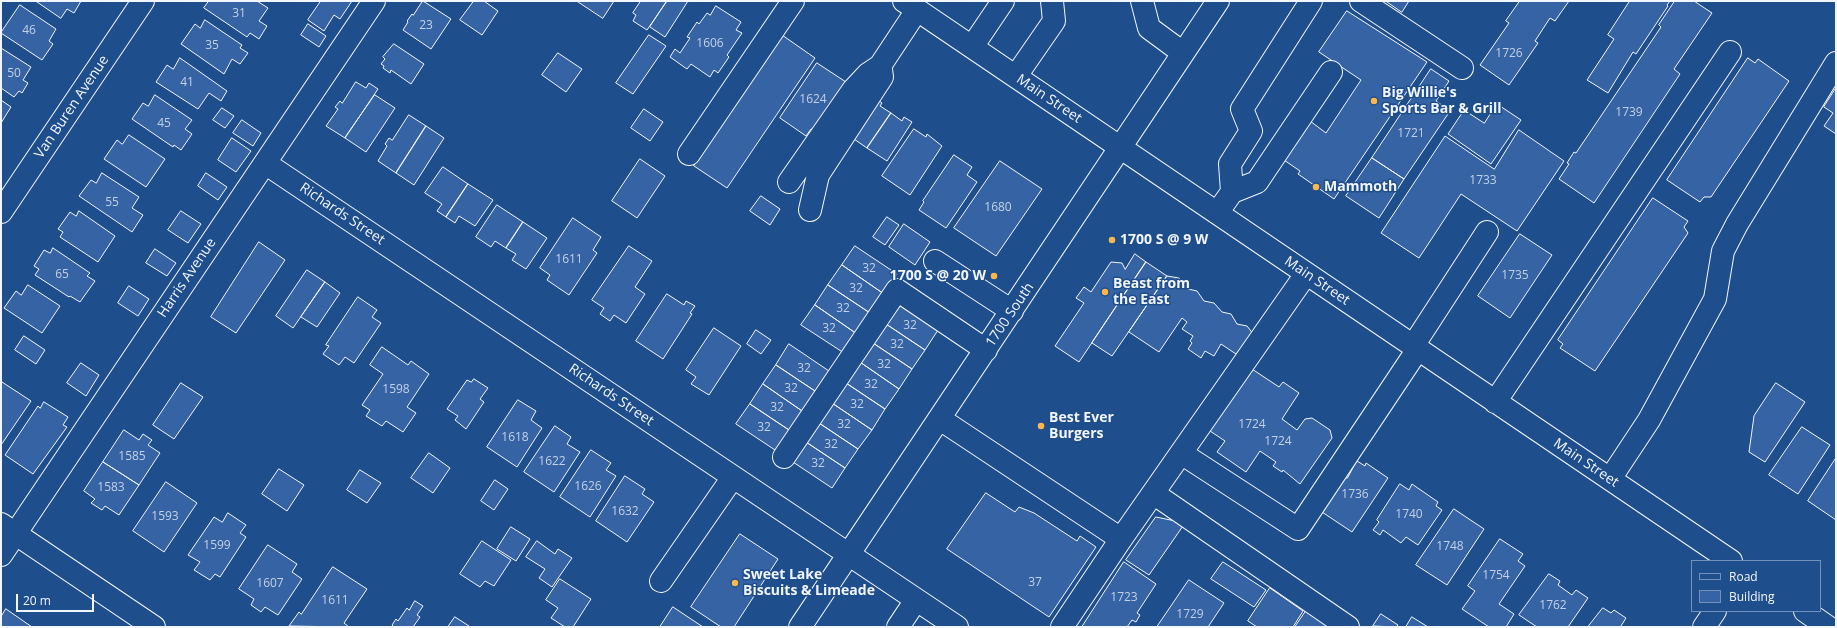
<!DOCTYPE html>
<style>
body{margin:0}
#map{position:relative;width:1837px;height:628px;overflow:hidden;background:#1f4e8c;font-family:"Open Sans",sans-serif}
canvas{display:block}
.frame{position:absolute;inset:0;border:2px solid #f2f6ff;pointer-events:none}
.legend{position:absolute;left:1691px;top:560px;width:130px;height:52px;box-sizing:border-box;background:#1f4e8c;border:1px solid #7391ba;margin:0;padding:5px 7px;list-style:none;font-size:12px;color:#f2f6ff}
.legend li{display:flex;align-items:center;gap:8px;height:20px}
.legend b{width:20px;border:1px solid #7391ba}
.scale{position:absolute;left:16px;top:594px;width:78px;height:18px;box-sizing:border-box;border:2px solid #f2f6ff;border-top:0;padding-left:5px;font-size:12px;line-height:14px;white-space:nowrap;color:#f2f6ff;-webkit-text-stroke:3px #1f4e8c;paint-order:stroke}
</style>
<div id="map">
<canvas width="1837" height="628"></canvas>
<div class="frame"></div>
<ul class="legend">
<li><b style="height:5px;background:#1f4e8c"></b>Road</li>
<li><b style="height:11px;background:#3563a3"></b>Building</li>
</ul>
<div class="scale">20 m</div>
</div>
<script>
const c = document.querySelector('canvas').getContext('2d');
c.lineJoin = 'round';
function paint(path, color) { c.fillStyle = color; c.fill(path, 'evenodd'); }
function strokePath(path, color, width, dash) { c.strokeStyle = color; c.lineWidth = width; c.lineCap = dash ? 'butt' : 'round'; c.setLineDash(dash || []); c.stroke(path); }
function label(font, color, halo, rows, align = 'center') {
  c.font = font + ' "Open Sans",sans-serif'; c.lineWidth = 3; c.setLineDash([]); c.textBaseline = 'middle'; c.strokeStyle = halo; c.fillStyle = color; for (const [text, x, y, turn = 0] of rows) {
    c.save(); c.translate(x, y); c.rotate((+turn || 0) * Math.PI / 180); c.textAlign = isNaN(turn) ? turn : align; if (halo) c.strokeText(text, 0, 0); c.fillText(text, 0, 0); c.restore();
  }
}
const building = new Path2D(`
 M36,1H81L74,13L67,9L61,18Z
 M209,1H257L268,8L259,21L267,26L259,39L250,33L247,37L204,8Z
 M321,1H352L340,19L334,15L324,31L308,20Z
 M423,1L451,19L431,49L403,30L408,22L407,21L412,14L413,15Z
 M474,1H484L498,11L482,35L460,20Z
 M577,1H614L603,18Z
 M641,1H667L647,30L633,21L636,15L633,13Z
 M667,1H688L665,37L650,27Z
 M1386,1H1409L1402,12Z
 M1520,1H1569L1555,21L1550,18L1535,41L1538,43L1509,85L1480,65L1509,23L1506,21Z
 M1630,1H1670L1667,5L1668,6L1636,54L1633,52L1608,93L1587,80L1614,39L1608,35Z
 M1675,1H1694L1712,13L1674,69L1680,74L1594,203L1559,179L1569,164L1567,163L1574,152L1576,153L1661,27L1659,25Z
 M20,5L56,29L49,41L53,44L42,60L1,33Z
 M716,6L741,22L736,30L742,33L727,55L729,57L718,73L714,70L710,77L691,64L687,69L670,57L675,49L680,53L690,38L687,37L697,22L699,24L707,13L710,15Z
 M1347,11L1427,62L1334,199L1298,174L1300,171L1284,160L1310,121L1326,133L1361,80L1319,52Z
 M205,20L242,45L240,48L248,53L240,64L232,59L224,74L181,44L195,24L200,28Z
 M308,24L326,36L319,47L301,35Z
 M649,35L666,46L633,94L616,83Z
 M782,35L815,58L727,188L694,166Z
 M394,44L424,64L411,84L391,70L390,73L383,68L384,66L381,64L385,59L383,57Z
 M1,48L31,67L23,80L28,83L22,93L19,91L14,97L1,88Z
 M558,53L582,69L566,92L542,75Z
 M180,58L227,91L221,101L209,93L198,109L156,82L167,65L173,69Z
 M1748,58L1755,63L1758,59L1789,81L1711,197H1704L1700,202L1667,180Z
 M817,63L846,82L814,130L811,129L806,136L780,118Z
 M1431,69L1449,81L1436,101L1450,111L1404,179L1372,158Z
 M356,82L366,88L369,83L378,89L345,138L326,126L338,109L335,107L340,101L342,103Z
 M1836,88V134L1824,126L1833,113L1824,107Z
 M155,95L192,120L185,129L192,134L181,150L174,145L173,147L132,119L143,103L148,106Z
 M375,95L395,108L366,152L345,138Z
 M875,98L882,103L880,106L891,113L867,148L848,135Z
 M1,100L11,107L1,123Z
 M1497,104L1521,120L1491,164L1448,134L1464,110L1484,123Z
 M222,108L234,116L225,128L213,120Z
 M644,109L663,122L650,141L631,128Z
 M891,113L902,121L904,117L912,122L887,161L867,148Z
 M409,115L426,126L396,173L378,161L387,146L385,144L389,138L392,140Z
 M242,120L261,133L253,146L233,133Z
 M426,126L444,138L414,185L396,173Z
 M914,129L926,137L927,134L942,146L910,195L882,176Z
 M1519,130L1564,161L1517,231L1461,194L1419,258L1381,233L1445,136L1494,169Z
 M129,135L165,159L146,187L104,159L117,140L122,144Z
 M232,138L251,151L236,172L218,160Z
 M954,155L972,167L967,175L977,182L946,228L919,210L924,202L923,201Z
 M1372,158L1404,179L1379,218L1346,196Z
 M640,159L665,176L637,218L612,201Z
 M1000,161L1042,189L996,256L954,228Z
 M443,167L468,184L446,217L437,211L442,204L425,193Z
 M102,173L139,197L132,208L143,215L132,232L79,196L91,180L96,183Z
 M206,173L227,187L218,200L198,186Z
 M468,184L493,200L475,226L459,216L455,223L446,217Z
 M761,196L780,209L770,225L750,211Z
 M1653,198L1688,221L1684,227L1688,233L1595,371L1560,348L1563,344L1558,340Z
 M497,205L523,222L506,248L495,241L491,247L476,237Z
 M79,211L115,236L98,262L60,237L63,232L58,229L70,212L76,216Z
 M181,211L201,224L188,243L168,230Z
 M887,217L899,225L885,245L873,237Z
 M573,218L601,237L593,250L597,253L569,295L547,280L550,275L540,268Z
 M523,222L547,238L526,269L512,260L516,254L506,248Z
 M904,224L930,242L915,265L889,247Z
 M1520,234L1552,255L1510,318L1478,296Z
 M259,242L285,260L236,333L211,317Z
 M629,246L652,261L635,287L645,294L626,323L614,315L610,321L600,314L604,308L592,300Z
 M855,246L897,274L884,294L842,265Z
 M53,248L90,273L87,276L95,281L80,302L70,296L69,297L35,275L39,269L34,266L44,250L50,253Z
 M155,249L176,263L167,276L146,263Z
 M1135,254L1146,262L1079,362L1055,346L1084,303L1076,298L1084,287L1091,292L1111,262L1122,263L1125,269Z
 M1146,262L1167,276L1112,356L1092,343Z
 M842,265L884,294L870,313L828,285Z
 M307,270L325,282L293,328L276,316Z
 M1167,276L1179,278L1188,289L1197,291L1204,301L1214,303L1222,312L1231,314L1237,324L1247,326L1254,335L1239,356L1221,344L1214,356L1205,351L1201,358L1188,349L1192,343L1190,341L1193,336L1182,329L1187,322L1182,318L1159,352L1129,332Z
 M325,282L340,293L317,327L301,317Z
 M28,285L60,306L42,333L4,308L16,291L21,295Z
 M828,285L870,313L857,334L815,305Z
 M129,286L149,299L138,316L118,303Z
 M667,294L684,305L686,301L695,306L690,313L692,314L663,359L636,341Z
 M358,297L377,310L372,317L381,323L354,363L345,357L339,365L323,354L329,346L326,345Z
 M896,303L938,330L925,350L883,322Z
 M815,305L857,334L844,353L801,325Z
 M883,322L925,350L912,369L870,341Z
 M714,328L741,346L709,395L691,384L696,377L686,370Z
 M756,330L771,340L761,354L747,344Z
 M24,336L45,350L36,364L15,350Z
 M870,341L912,369L899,389L857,360Z
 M789,344L832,373L818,393L776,365Z
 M382,347L408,365L411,361L429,374L407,407L416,413L403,432L386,421L382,426L366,416L370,410L362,405L383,374L370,365Z
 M857,360L899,389L885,409L843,381Z
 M81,363L99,375L86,396L67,383Z
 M776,365L818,393L805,413L763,384Z
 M1252,369L1279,387L1283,382L1299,393L1282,419L1297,430L1305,419L1312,418L1330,430L1332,438L1300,484L1283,470L1282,472L1273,466L1276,462L1260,451L1246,472L1217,452L1225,441L1210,431Z
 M474,379L488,388L480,399L484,402L466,429L455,420L458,416L447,409L467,380L471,382Z
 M843,381L885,409L872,430L829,401Z
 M2,382L31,401L1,445V383Z
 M181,383L203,397L174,439L153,425Z
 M1776,383L1805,402L1765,462L1749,452L1754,416Z
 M763,384L805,413L792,432L750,404Z
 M518,400L536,411L531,420L542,428L517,467L487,447Z
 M829,401L872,430L858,449L816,421Z
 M44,402L68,417L63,425L67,427L33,474L5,455L38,406L40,408Z
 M750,404L792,432L778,452L736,424Z
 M816,421L858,449L845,468L803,440Z
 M555,426L571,437L567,444L580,452L554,492L524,472Z
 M1802,427L1830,445L1798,494L1769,475Z
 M124,430L139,440L143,434L152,440L148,445L160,453L139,485L103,462Z
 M803,440L845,468L832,488L790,460Z
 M591,450L611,463L606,470L616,476L590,517L560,497Z
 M429,453L450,468L433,493L411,478Z
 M1836,458V520L1808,501Z
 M1357,461L1365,466L1366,463L1388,478L1352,532L1322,512L1344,477L1347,478Z
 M103,462L139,485L119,515L105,506L102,510L91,503L95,499L84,491Z
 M279,469L304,485L287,511L262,494Z
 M360,470L381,483L367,503L347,490Z
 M625,476L645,489L642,494L654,502L627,542L596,521Z
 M495,480L508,489L494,510L481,501Z
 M166,482L197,503L164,552L133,531Z
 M1400,484L1409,490L1412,484L1438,502L1436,506L1442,510L1418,545L1406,537L1401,543L1383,530L1380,535L1373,530L1379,522L1377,520Z
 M986,493L1015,512L1019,507L1034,513L1077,541L1080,536L1096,547L1049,617L947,549Z
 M1454,509L1484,529L1447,585L1416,565Z
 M228,513L246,525L240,533L246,537L220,577L215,574L210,580L194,570L200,562L188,555L214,517L222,522Z
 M1156,517L1185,523L1149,575L1126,560Z
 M511,527L530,539L516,561L497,549Z
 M740,534L778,559L734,627H721L691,607Z
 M1500,539L1523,554L1518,561L1525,566L1499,604L1514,614L1506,627H1489L1462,609L1475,591L1468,586Z
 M482,541L511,560L494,586L485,581L480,587L460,574Z
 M537,541L555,554L558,549L572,558L552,587L539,578L545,569L526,557Z
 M268,545L297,564L292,572L302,579L278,615L265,607L261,612L251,605L254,599L239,589Z
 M1124,562L1156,584L1137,613L1140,615L1136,622L1132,620L1127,627H1082Z
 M1223,562L1266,590L1254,607L1211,579Z
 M333,567L367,589L344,623L349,627L289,626L299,612L301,614Z
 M1549,574L1560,581L1558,585L1572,595L1576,590L1588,598L1568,627H1537L1519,615Z
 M560,579L591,599L573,627H565L551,618L558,608L546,600Z
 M1189,580L1224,603L1208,627H1157Z
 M1270,588L1303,611L1293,627H1257L1248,621Z
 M415,601L423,606L417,615L420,617L413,627H394L392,625L396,619L398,621L407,608L409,610Z
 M673,607L703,627H660Z
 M1603,608L1611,613L1614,610L1626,618L1621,626L1623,627H1588Z
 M6,609L32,627H1V617Z
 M1306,611L1330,627H1295Z
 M1381,614L1398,625L1396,627L1373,626Z
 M455,617L469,626V627H448Z
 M1412,617L1428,627H1406Z`);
const minor = new Path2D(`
 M904,1L1731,561
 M1142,1L1149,28L1183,53
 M1361,1L1462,68
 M972,47L1003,1
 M1016,76L1054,21L1052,1
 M689,154L793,1
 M265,163L957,627
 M789,182L853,90L868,74L880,66L917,10
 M1232,192L1257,182L1331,72
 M810,210L818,175L882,77L881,69
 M1,212L143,1
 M1217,213L1232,192L1230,164L1251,131L1242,109L1311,1
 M935,261L1012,311
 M1413,346L1487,232
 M1495,402L1730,52
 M940,419L1121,539
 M1181,453L1298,529L1418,349
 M784,457L897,290L986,350
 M1610,479L1649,420L1715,299L1723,251L1737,224L1836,63
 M1153,493L1348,627
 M1,524L154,627
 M1,555L374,1
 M661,581L733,477
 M1805,611L1828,627
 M800,627L1218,1
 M898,627L916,600
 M1062,627L1121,539L1306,274
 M1704,627L1715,611`);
const markers = [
 [1374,101,4,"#ffb74d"],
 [1316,187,4,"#ffb74d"],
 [1112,240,4,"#ffb74d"],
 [994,276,4,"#ffb74d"],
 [1105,292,4,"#ffb74d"],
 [1041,426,4,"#ffb74d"],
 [735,583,4,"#ffb74d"]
];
const numberNames = [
 ["31",239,14],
 ["23",426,26],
 ["46",29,31],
 ["1606",710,44],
 ["35",212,46],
 ["1726",1509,54],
 ["50",14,74],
 ["41",187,83],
 ["1624",813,100],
 ["1739",1629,113],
 ["45",164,124],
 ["1721",1411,134],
 ["1733",1483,181],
 ["55",112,203],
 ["1680",998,208],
 ["1611",569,260],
 ["32",869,269],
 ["65",62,275],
 ["1735",1515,276],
 ["32",856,289],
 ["32",843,309],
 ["32",910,326],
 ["32",829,329],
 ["32",897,345],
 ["32",884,365],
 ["32",804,369],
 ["32",871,385],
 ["32",791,389],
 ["1598",396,390],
 ["32",857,405],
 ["32",777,408],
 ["32",844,425],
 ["1724",1252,425],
 ["32",764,428],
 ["1618",515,438],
 ["1724",1278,442],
 ["32",831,445],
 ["1585",132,457],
 ["1622",552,462],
 ["32",818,464],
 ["1626",588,487],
 ["1583",111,488],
 ["1736",1355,495],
 ["1632",625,512],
 ["1740",1409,515],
 ["1593",165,517],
 ["1599",217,546],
 ["1748",1450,547],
 ["1754",1496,576],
 ["37",1035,583],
 ["1607",270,584],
 ["1723",1124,598],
 ["1611",335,601],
 ["1762",1553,606],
 ["1729",1190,615]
];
const poiNames = [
 ["Big Willie's",1382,93],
 ["Sports Bar & Grill",1382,109],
 ["Mammoth",1324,187],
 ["1700 S @ 9 W",1120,240],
 ["1700 S @ 20 W",986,276,"right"],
 ["Beast from",1113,284],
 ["the East",1113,300],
 ["Best Ever",1049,418],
 ["Burgers",1049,434],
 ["Sweet Lake",743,575],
 ["Biscuits & Limeade",743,591]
];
const streetNames = [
 ["Main Street",1049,99,34],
 ["Van Buren Avenue",72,107,-56],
 ["Richards Street",342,214,34],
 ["Harris Avenue",187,278,-56],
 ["Main Street",1317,281,34],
 ["1700 South",1010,315,-56],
 ["Richards Street",611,395,34],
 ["Main Street",1586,463,34]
];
paint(building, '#3563a3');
strokePath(building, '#f2f6ff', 1);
strokePath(minor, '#f2f6ff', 24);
strokePath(minor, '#1f4e8c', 22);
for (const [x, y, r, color] of markers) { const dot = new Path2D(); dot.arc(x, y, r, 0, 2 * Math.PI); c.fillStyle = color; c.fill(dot); strokePath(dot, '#1f4e8c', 1.5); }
label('12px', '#c3d1e8', null, numberNames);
label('bold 14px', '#f2f6ff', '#1f4e8c', poiNames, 'left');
label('14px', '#f2f6ff', '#1f4e8c', streetNames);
</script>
